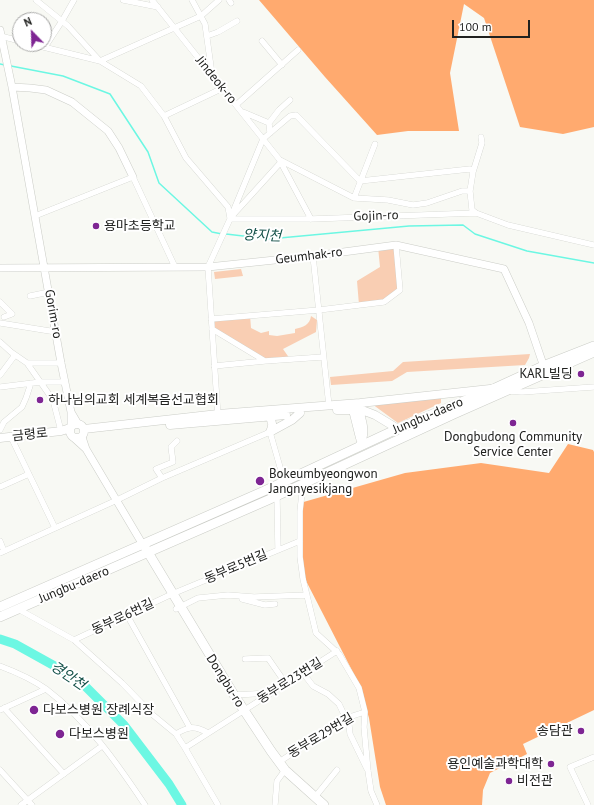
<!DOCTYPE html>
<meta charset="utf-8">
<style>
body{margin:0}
#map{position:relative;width:594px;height:805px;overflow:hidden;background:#f8f9f4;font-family:"PT Sans",sans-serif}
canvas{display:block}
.north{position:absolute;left:12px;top:12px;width:40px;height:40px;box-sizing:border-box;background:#fff;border:1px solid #a6a6a5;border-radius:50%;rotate:337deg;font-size:11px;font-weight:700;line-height:16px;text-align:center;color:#20211f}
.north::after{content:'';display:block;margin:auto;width:14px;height:18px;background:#7e2593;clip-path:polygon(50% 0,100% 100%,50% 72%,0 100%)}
.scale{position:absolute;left:452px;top:20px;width:78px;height:18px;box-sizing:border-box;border:2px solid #20211f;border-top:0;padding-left:5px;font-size:12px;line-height:14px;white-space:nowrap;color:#20211f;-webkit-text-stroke:3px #fff;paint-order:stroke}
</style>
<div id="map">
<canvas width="594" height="805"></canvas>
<div class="north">N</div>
<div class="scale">100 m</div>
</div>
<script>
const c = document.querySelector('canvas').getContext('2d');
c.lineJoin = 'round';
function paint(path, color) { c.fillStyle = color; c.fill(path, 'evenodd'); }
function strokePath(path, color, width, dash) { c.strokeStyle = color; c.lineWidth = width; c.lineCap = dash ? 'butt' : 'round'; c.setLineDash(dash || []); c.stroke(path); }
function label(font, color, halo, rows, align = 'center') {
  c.font = font + ' "PT Sans","Noto Sans KR",sans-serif'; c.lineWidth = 4; c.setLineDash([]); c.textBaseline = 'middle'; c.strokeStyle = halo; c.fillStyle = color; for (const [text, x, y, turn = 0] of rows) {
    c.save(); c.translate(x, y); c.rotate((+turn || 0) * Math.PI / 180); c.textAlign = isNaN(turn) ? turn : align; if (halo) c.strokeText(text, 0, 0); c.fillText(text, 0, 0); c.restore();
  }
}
const green = new Path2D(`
 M396,245L400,290L384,302L359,305L357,281L380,267L378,247Z
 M241,269L243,276L215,279L214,272Z
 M250,315L251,328L261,333L269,331V335L277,336L295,333V329C303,327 310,325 311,316L317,320L316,332L283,349L290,359L265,361L212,329L211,319Z
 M530,354L529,358L525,365L407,372L392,381L331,385L330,377L393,371L403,362Z
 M441,398V403L398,423L372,404Z`);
const forest = new Path2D(`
 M259,0H594V127L563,134L520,127L484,18L464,4L450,73L459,131H408L377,135L325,77Z
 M568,444L593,450L594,452V710L523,744L527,754L490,773L483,790L482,805H386L380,787L369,718L359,684L303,575L300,503L405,473L481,463L549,473Z`);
const stream = new Path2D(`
 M0,64L5,65
 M11,66L63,76L110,94L148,152L159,183L212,232L222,234
 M226,234L269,239L409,226L463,225L475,234L527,251L594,263`);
const river = new Path2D(`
 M0,639L15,644L78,679L124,725L169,784L182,805`);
const minor = new Path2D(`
 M36,0L68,26L100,61L201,16L219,0
 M123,0L158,7
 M152,0L279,159L311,219
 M192,0L205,24L212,74
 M229,0L231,3
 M0,36L20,41
 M207,36L218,32L237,21
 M262,41L282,65
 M31,44L100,61L141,86L164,116L186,158L228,207L230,218
 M45,47L62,21L74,0
 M236,105L298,50
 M243,112L269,123L270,133
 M164,116L223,88
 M269,123L279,110L290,100
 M280,160L354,198L388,200L413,205L427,203L462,191H470L472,210L476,213
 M473,172L482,143L481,137
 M354,198L375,144
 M233,215L281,162
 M35,216L133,177L175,267
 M230,219H311L476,213L508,225L594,245
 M313,256L329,406
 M30,296L49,292
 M0,302L12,314L4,317
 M211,319L319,310L384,302L400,290L396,245
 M0,323L56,332
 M212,329L265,361L214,366
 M0,342L11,352L27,363H61
 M265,361L323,357
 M27,363L53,400L61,431
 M0,375L15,355
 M0,387L41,382H65
 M508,391L522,392L594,387
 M218,417L208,267L230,219L263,139L290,116L296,115L360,181L470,169L473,172L470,191
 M0,430L4,422L22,407L26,398L31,383
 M11,437L55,528
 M162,478L156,469L173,462L171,447L177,441
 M303,484L300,511V557L303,579L316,633L339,654L359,688L365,712L364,727L368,771L371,791L377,805
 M0,487L29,474
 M277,496L278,550
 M0,541L4,551
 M0,553L117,500L162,478L270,432L284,481
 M242,599L265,605L275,604
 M18,609L74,640L122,683L153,715L176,734L185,748L218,805
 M176,609L198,598L228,595L254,597L307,595
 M127,615L190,728
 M74,640L172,594L300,541
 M245,659L268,658L286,684
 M0,666C16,672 32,679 46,689C87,720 117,763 145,805
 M303,673L313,686L328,694L339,704L349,725L350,734L367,769
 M234,695L271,693
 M4,708L64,774
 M0,710L46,689
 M176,734C189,726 195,726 208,733
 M185,748L337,651
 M279,762L346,718L365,712
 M0,770L32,805
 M315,797L337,770
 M21,805L102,746
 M275,805L277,781L285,770
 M588,805L570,767L594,757`);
const tertiary = new Path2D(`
 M0,30L12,87L61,363L71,412
 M12,87L30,88L46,90L72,102L108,131L119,148L133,177
 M0,268L208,267L313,256L396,245L504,269L529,323L545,370
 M71,427V412L78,424
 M75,439L86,449L82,437
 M86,449L143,545`);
const secondary = new Path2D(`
 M337,410H362L375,415L408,435
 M353,410L360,438
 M359,410C363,424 366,432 360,445
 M269,416C273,422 273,426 270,432L292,420L300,413
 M70 431a7 7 0 1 1 14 0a7 7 0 1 1-14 0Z
 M170,425L286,415
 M84,429L218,414L360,403L490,389
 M0,438L61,431L70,428`);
const primary = new Path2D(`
 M146,549L234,695L271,751L285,770L324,805
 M0,607L264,491L397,429L495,388L543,366L594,346
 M0,617L268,500L454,414L594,352`);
const markers = [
 [96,226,4,"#7e2593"],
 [581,374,4,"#7e2593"],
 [40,400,4,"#7e2593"],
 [513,423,4,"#7e2593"],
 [260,481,5,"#7e2593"],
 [34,710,5,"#7e2593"],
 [581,731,4,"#7e2593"],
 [60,734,5,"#7e2593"],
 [551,764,4,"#7e2593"],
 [509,781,4,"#7e2593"]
];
const streetNames = [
 ["Jindeok-ro",216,80,51],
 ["Gojin-ro",376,216,-2],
 ["Geumhak-ro",309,256,-7],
 ["Gorim-ro",53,314,80],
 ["Jungbu-daero",428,416,-23],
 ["금령로",30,435,-6],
 ["동부로5번길",236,567,-23],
 ["Jungbu-daero",74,585,-23],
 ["동부로6번길",123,617,-25],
 ["Dongbu-ro",225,681,58],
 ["동부로23번길",290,681,-32],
 ["동부로29번길",321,736,-31]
];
const poiNames = [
 ["용마초등학교",104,226],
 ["KARL빌딩",573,374,"right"],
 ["하나님의교회 세계복음선교협회",48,400],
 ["Dongbudong Community",513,437,"center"],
 ["Service Center",513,452,"center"],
 ["Bokeumbyeongwon",269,474],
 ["Jangnyesikjang",269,489],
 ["다보스병원 장례식장",43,710],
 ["송담관",573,731,"right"],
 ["다보스병원",69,734],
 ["용인예술과학대학",543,764,"right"],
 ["비전관",517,781]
];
const waterNames = [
 ["양지천",262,236,2],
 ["경안천",68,676,34]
];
paint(green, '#f9ceb3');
paint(forest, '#ffaa6f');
strokePath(stream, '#6cf7e3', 1.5);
strokePath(river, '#6cf7e3', 9);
strokePath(minor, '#cbcdc7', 6);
strokePath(tertiary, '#cbcdc7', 8);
strokePath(secondary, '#cbcdc7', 9);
strokePath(primary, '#cbcdc7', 10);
strokePath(minor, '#fff', 5.5);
strokePath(tertiary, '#fff', 7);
strokePath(secondary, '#fff', 8);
strokePath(primary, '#fff', 9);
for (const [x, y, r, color] of markers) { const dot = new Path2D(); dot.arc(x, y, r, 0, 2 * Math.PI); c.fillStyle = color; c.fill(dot); strokePath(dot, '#fff', 1.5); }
label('13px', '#20211f', '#fff', streetNames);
label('13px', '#20211f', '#fff', poiNames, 'left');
label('italic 14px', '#135048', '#fff', waterNames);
</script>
